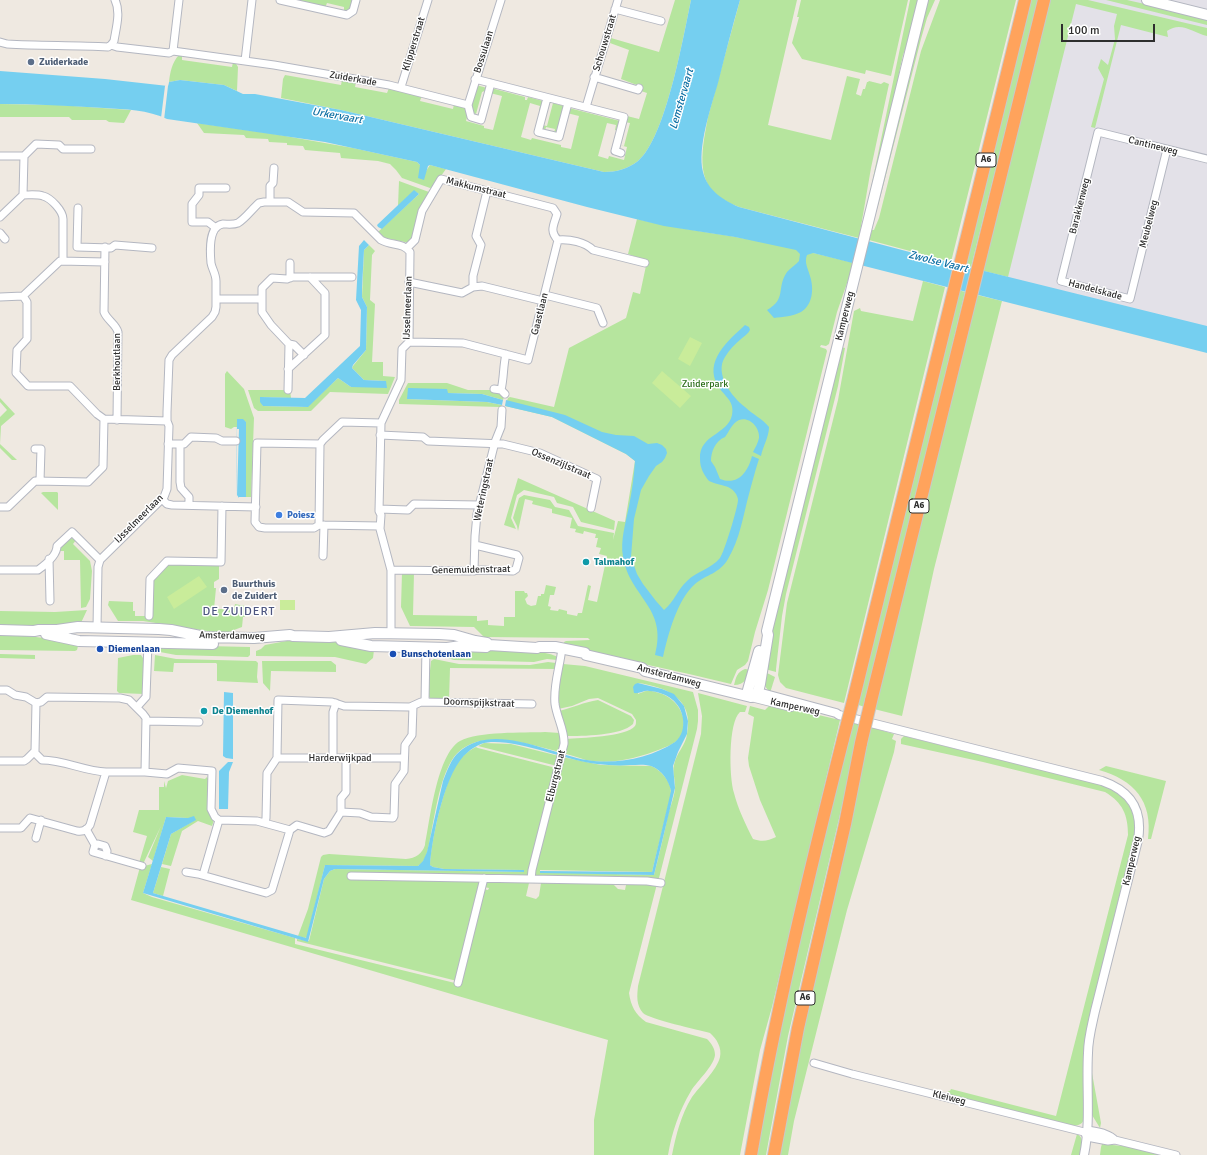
<!DOCTYPE html>
<style>
body{margin:0}
#map{position:relative;width:1207px;height:1155px;overflow:hidden;background:#efe9e1;font-family:Signika,sans-serif}
canvas{display:block}
.scale{position:absolute;left:1061px;top:24px;width:94px;height:18px;box-sizing:border-box;border:2px solid #2e2e2e;border-top:0;padding-left:5px;font-size:12px;line-height:14px;white-space:nowrap;color:#2e2e2e;-webkit-text-stroke:3px #fff;paint-order:stroke}
</style>
<div id="map">
<canvas width="1207" height="1155"></canvas>
<div class="scale">100 m</div>
</div>
<script>
const c = document.querySelector('canvas').getContext('2d');
c.lineJoin = 'round';
function paint(path, color) { c.fillStyle = color; c.fill(path, 'evenodd'); }
function strokePath(path, color, width, dash) { c.strokeStyle = color; c.lineWidth = width; c.lineCap = dash ? 'butt' : 'round'; c.setLineDash(dash || []); c.stroke(path); }
function label(font, color, halo, rows, align = 'center') {
  c.font = font + ' Signika,sans-serif'; c.lineWidth = 3; c.setLineDash([]); c.textBaseline = 'middle'; c.strokeStyle = halo; c.fillStyle = color; for (const [text, x, y, turn = 0] of rows) {
    c.save(); c.translate(x, y); c.rotate((+turn || 0) * Math.PI / 180); c.textAlign = isNaN(turn) ? turn : align; if (halo) c.strokeText(text, 0, 0); c.fillText(text, 0, 0); c.restore();
  }
}
const industrial = new Path2D(`
 M1074,0H1207V328L1007,278Z`);
const green = new Path2D(`
 M290,0H354L349,11L344,10V7L327,3L325,8Z
 M675,0H691C683,38 666,137 638,161C628,169 616,172 604,172L341,110L281,98L283,79L285,75L341,85L342,80L356,82L355,87L387,93L389,88L422,95L420,101L453,109L454,104L465,107L468,114L466,121L484,126V128L493,130L502,96L490,93L491,88L525,97V100H527L528,97L543,101L541,111L539,110L540,106L530,103L521,137L531,140L532,138L561,145V147L571,149L579,116L567,113L569,108L620,121L618,131L615,130L616,125L607,123L598,156L608,159L609,156L624,160L627,147L619,145L624,146L630,123L625,122L627,116L639,119L647,93L641,91L642,87L621,79L629,50L610,43L611,38L659,52Z
 M740,0H797L768,125L831,140L847,76L860,79L856,94L861,96L863,89H865L867,82H868L869,81L881,84L884,82L889,84L871,168L859,238L739,207C734,205 729,203 724,200C693,184 703,145 708,117Z
 M801,0H908L891,76L866,70L865,74L802,59L792,43L799,17H797Z
 M910,0H919L913,28L903,55L899,73L896,96L867,207Z
 M927,0H935L927,18L921,39L878,206L872,223Z
 M940,0H1016L951,262L869,240L872,230H874L879,218L921,51Z
 M1030,0H1038L971,267L961,265Z
 M1048,0H1088L1207,28V36C1192,32 1181,21 1167,31L1168,37L1121,25L1095,128L1091,127L1104,79L1098,68L1101,59L1108,65L1115,39L1114,26L1117,14L1076,4L1008,277L980,270Z
 M1106,0H1127L1207,18V25Z
 M179,55H182V60L232,67L233,62H235L238,67L237,91L224,85L180,80L169,82C170,73 172,62 179,55Z
 M476,85L487,88V90L482,92L476,114L472,112L470,106Z
 M553,103L564,106L558,132L554,133L555,129L546,127L545,131L542,129V125L547,126Z
 M0,104L59,105L131,110L124,123L109,122L106,120H72L69,117H0Z
 M197,123L274,134L353,148L417,162L426,171L430,165L446,169L433,187L430,188L402,178L396,170L390,164L378,161L341,158L340,153L305,150L303,146L287,145V143L269,142L268,139L246,138L244,135L204,133Z
 M399,181L429,192L421,206L410,243L385,238L378,232L419,194L414,191L398,206Z
 M637,219C677,229 717,233 758,241C790,247 822,255 854,263L837,312L829,344L826,346L821,345L820,347L826,349L827,351L768,590L755,632L748,661L745,665L737,670L731,684C675,670 619,659 563,647L564,642L566,641L590,640L588,638L484,637L474,627L410,626L401,607L402,573H414L413,615L477,616V621L488,620V625L504,626V617H515V591H524L525,593H527L528,596L525,599L527,604L531,606L536,605L538,596H541V594H544L546,585L556,587L554,595H550L548,606L551,607L550,610L558,611L559,609L567,611V614L577,616L578,613H582L588,585L591,586L588,600L597,602L607,556L599,554L601,548L596,547L598,538H595L596,534L584,531L583,534L575,532L576,529L570,528L572,518L552,513V509L532,504L533,501L525,499L518,531L517,526L513,518L519,498L524,495L550,500L555,507L569,510L578,526L614,533L613,540L618,521L625,522L635,461L626,454L552,417L505,406L508,398L510,397L554,407L569,348L626,318L633,292L640,294L647,261L628,254Z
 M369,245L375,251L372,255L370,300L375,304L372,362H383V376L395,377L388,394L330,392L311,411H258L254,408L248,390H290L291,398L260,397L263,406L307,407L338,378L351,387L386,381L364,380L352,368L353,366L366,350L367,307L362,297L364,250Z
 M923,281L945,287L844,703L786,688L780,682L778,675L787,603L838,400L854,311L860,308L861,311L913,321Z
 M955,289L965,292L865,707L855,704Z
 M973,294L1002,301L934,569L902,716L874,709Z
 M841,347L845,348L838,386L786,594L782,616L776,669V672L765,669L768,645Z
 M227,371L244,389L254,418L251,497H246V422L237,419V427H234L231,429L225,427V374Z
 M408,383H447L468,390H494L503,394L504,397L503,400L482,394L448,393L407,399L487,402L502,405L500,409L499,407L399,404V400Z
 M0,398L15,414L1,426L0,444L17,460H12L0,448V417L7,410L0,402Z
 M518,478L615,521L614,530L581,522L573,507L557,503L554,497L524,490L517,495L511,518L516,529L504,525Z
 M43,492H57L58,493V510L41,493Z
 M71,538L76,540L73,544L90,561L92,571L90,599L86,607L81,608L80,560H64V551H59L60,547L67,539Z
 M169,564L219,565V579L214,582V588H216L214,609H234L235,604L245,606V617H243L242,627L226,633H220L143,621H118L108,605L109,601L133,602V611H135V616H151L152,581Z
 M87,610L80,625L34,627L0,626V611L55,612Z
 M0,634C27,636 53,637 78,646L77,650L75,651L0,650Z
 M292,640L336,641L374,650L373,658L366,664L335,657L256,656V651L261,649L265,645Z
 M161,645L250,647V655L248,657L176,655L160,652L152,651L156,647Z
 M470,648C484,648 550,650 557,657V660L547,659L534,662L454,660L434,654L438,651Z
 M0,654L35,655V659L0,658Z
 M133,655H141L143,658L144,694L119,693L117,691L118,658Z
 M155,655L176,659L256,661L258,663L257,677L258,683L217,681V664L216,663H174L173,672L154,671Z
 M434,659L459,664L530,665L548,662L556,663V669L450,668L449,700H432L428,696V689L431,661Z
 M262,661H331L336,665V672L271,671L270,691L263,683Z
 M563,664L585,666L693,692L698,710V721L697,729L659,878L656,879L537,878L534,875L562,757L601,765L651,766C661,770 672,782 671,794L652,872L540,870V872L654,875C659,855 664,835 668,815C670,807 674,798 675,789C676,781 672,773 674,765C676,753 686,745 687,734C694,699 667,687 638,683V694C641,693 644,691 647,691C651,690 655,692 659,693C677,698 690,718 681,736C677,743 668,746 661,749C638,758 611,765 586,760C579,758 571,755 563,753L566,739C580,738 626,737 635,726C636,724 636,723 636,720L632,714L598,698L589,699L572,706L558,709L557,693Z
 M745,669L752,670C747,678 745,685 734,685C736,677 737,672 745,669Z
 M765,672L775,677L770,693L765,686Z
 M698,693L747,706L745,712H740C728,722 729,778 734,793C738,809 746,825 753,839C762,842 768,841 776,837L760,800L749,766L748,758L754,717L748,714L750,706L765,710L771,704L840,720L772,1007L760,1050L740,1155H672C676,1135 681,1115 692,1097C700,1086 717,1070 720,1057C722,1048 717,1039 710,1033C699,1030 649,1019 643,1013C636,1005 637,996 638,986L701,734L702,716Z
 M598,700L631,716L634,720L633,724C621,736 582,736 566,736L559,711C572,708 584,702 598,700Z
 M851,722L861,725L788,1036L766,1155H755L775,1043Z
 M870,727L894,734L892,739L896,741L894,752L847,910L794,1121L788,1155H776Z
 M545,732L560,733L561,736L560,752C528,744 474,725 452,760C439,781 435,815 430,839C428,848 427,861 418,866L325,865L307,937L305,938L298,936L308,909L321,857L323,855L329,854L406,859C416,858 422,854 425,845C430,820 437,754 460,741C479,731 523,733 545,732Z
 M904,736L1102,785C1126,795 1138,810 1134,837L1087,1028L1083,1061L1084,1117C1084,1124 1079,1125 1074,1126L952,1096L948,1091H950L951,1089L1056,1116L1128,835C1128,815 1123,803 1105,792L983,762L901,744V739Z
 M484,743L511,744L559,756L557,766L478,746Z
 M476,747L478,748L556,768L529,875L527,877L481,880L457,981L297,941V939L309,941L324,879L330,871L335,869L524,872V870L444,869L433,867L430,865C431,841 444,783 457,763C462,756 468,751 476,747Z
 M1106,766L1166,781L1151,839H1148C1153,801 1134,780 1099,770Z
 M182,775L205,779L207,777L209,780L214,820L212,826L198,821L182,831L171,866L162,864L171,834L195,820L188,818L166,817L153,861L148,857L161,826L144,862L139,863L147,836L133,832L139,810H159V787H164V781L166,788L168,781Z
 M152,864L143,893L152,897L295,938V944L459,984L483,889L488,890L489,888L484,887L485,881L512,880V883H529L526,896L536,899L539,896L541,883L613,884L618,889L625,890L626,885L638,884L658,880L629,993C631,1006 635,1014 646,1022L707,1039C711,1043 715,1048 715,1055C714,1066 697,1081 691,1091C679,1111 672,1132 668,1155H594V1120L608,1040L131,900L140,867Z
 M161,867L170,869L163,896L153,893Z
 M1092,1073L1101,1123L1100,1128L1092,1115Z
 M1077,1134C1085,1138 1081,1147 1080,1155H1071Z
 M1102,1144L1123,1146L1164,1155H1100L1101,1147Z`);
const pitch = new Path2D(`
 M690,337L702,343L690,366L678,359Z
 M662,371L691,396L680,408L652,383Z
 M199,576L207,587L174,609L167,597Z
 M280,600H295V610H280Z`);
const water = new Path2D(`
 M691,0H740C732,28 725,55 718,83C711,107 697,148 703,172C708,191 723,200 739,207L940,260L1207,326V353L813,253L807,255C804,263 808,268 810,276C814,288 813,305 801,312C794,316 782,317 774,318L767,310C787,299 776,288 787,272C790,268 796,265 799,261L800,254L796,250L735,237L664,226L587,207L430,165L428,166L424,180L418,178L420,165L417,162L325,142L167,119C149,110 124,109 104,108C69,106 35,104 0,104V71L105,79L168,86L169,82L180,80L224,85L243,94H255L341,110L604,172C616,172 628,169 638,161C666,137 683,38 691,0Z
 M414,190L419,194L384,227L382,229L378,227L377,225Z
 M364,240L369,245L364,250L362,288V297L367,307L366,350L353,365L352,368L364,380L386,381L387,388L351,387L338,378L308,407L263,406L260,402V397L305,398L360,346L361,310L356,300L359,246Z
 M745,325L749,327L750,330C748,334 744,336 741,339C735,344 729,350 725,357C714,374 732,397 745,407C752,414 763,419 769,427C769,437 763,446 761,456L753,452C755,448 758,443 759,438C760,427 749,416 739,420C732,423 729,432 725,437C715,441 711,452 711,461L715,467L720,479C738,486 748,472 752,456L759,459C755,471 752,483 749,494C743,516 740,539 728,559C719,574 707,574 695,584C677,600 668,635 663,657L655,655C668,607 630,598 623,557C620,540 626,522 629,506C632,491 634,476 635,461L626,454L552,417L505,406L506,400L565,415L602,432L616,435L634,436L648,444L657,443L662,445L666,449L667,453L665,458L662,462L656,466L649,476L641,490L634,519L631,557L637,574L643,584L656,601L664,610C674,602 678,589 687,581C697,571 711,569 720,558C724,553 738,507 738,500C738,498 737,496 736,494C730,484 719,486 709,481C704,475 700,468 700,459C699,434 728,435 732,415C735,401 724,396 718,386C703,361 729,340 745,325Z
 M408,388L447,389L448,393L482,394L503,400L502,405L487,402L407,399Z
 M237,419H243L246,422V497H239V498H236Z
 M638,683L662,689L674,694L684,706L688,721L687,734L678,752L673,766L675,788L654,875L540,873V871L652,872L671,791C669,781 662,770 651,766C644,764 637,765 630,765C619,766 608,765 597,764C566,761 508,735 481,744C476,746 471,749 468,752C445,769 432,838 430,865L433,867L444,869L524,870V872L335,869L330,871L324,879L308,942L143,893L166,817L188,818L194,816L196,820L171,834L153,893L306,938L325,865L418,866L423,861L427,852L443,781C447,771 451,759 459,752C493,721 550,754 587,760C616,765 651,758 675,742C682,736 684,728 683,719C681,702 666,692 649,691C644,690 640,694 634,693L633,687L635,684Z
 M224,692L233,693V759L226,758L223,756Z
 M228,762H233L229,772L228,809H219V771Z`);
const pier = new Path2D(`
 M169,80L168,86L164,120L161,118L165,86Z
 M237,429H239L237,495L239,498H236Z`);
const minor = new Path2D(`
 M280,0L347,15L353,11L356,0
 M615,9L661,21
 M0,42L7,44C41,46 74,45 108,47L111,45
 M111,45L117,47L169,53L173,51L274,65L389,85L468,105
 M111,45L114,41C116,28 121,12 115,0
 M173,51L179,0
 M245,61L252,0
 M594,77L638,90L639,88
 M475,79L624,117L615,151L621,153
 M401,87L428,0
 M547,98L538,132L559,137L568,103
 M468,105L501,0
 M468,105L471,117L481,120L491,83
 M586,107L618,0
 M1167,149L1130,299L1061,281L1098,132L1207,159
 M0,156H24
 M24,156L36,144L59,145L63,149H91
 M23,195C30,195 37,194 43,196C51,198 63,211 63,219V261
 M270,202V186L273,183L274,168
 M78,208L77,247L111,248L115,245L152,248
 M0,217L23,195L24,156
 M216,228L208,222H192V204L199,195V188H226
 M0,233L5,239
 M558,240C570,239 585,242 593,250L645,263
 M105,247L104,312C107,320 116,324 118,332L117,420
 M407,248L415,240L422,211L441,179L553,208L557,214C554,225 549,231 558,240
 M290,278V263
 M409,282L462,293L473,287L482,286L543,301
 M473,287V276L481,245L476,236L487,191
 M545,295L597,308L603,323
 M23,296L27,302V339L17,350L16,373L28,386H70L97,414L104,419
 M0,297L23,296L60,261L105,262
 M216,299H262
 M409,342L463,343L528,360L558,240
 M289,344L294,345L304,355
 M288,369L325,335V293L310,277
 M494,389L501,390L505,394
 M288,390L289,344L271,325L262,312V288L272,278L287,279L292,277H352
 M501,390C504,378 503,366 506,354
 M104,419L167,421
 M380,435L423,437L428,441L503,444L540,453L597,479L591,508
 M168,444H184L191,437L216,438L222,441H236
 M180,444V482L181,488L189,497V505
 M35,449H41L40,481
 M162,499L167,504L172,505L256,507
 M0,507H8L35,481L88,482L103,467L104,419
 M379,509L408,510L414,504L479,505
 M319,525L320,444
 M380,526L319,525L314,528H265L259,527L255,522L257,443L320,444L323,440L342,422L381,423
 M323,556L324,525
 M49,559L50,601
 M0,570H38C45,565 57,555 57,546L72,532L100,560
 M391,570L469,571L482,570L513,571L516,569L519,558L517,555L475,545
 M474,571L475,536L477,514L495,442L501,427L502,410
 M149,616L150,579L167,561L221,562L222,506
 M97,628L98,567L100,560L164,497L167,489L169,426L167,421V412L169,360L172,355L212,317L215,312L216,307V281C216,274 212,269 211,263C210,252 208,226 223,224C228,224 233,225 238,223C246,218 252,209 259,203L264,202H288L303,212L354,213L381,240C391,246 403,242 410,252L409,342L402,349L401,380L381,423L379,511L381,515L380,529L391,570V633
 M0,690H7L15,695L26,697L36,703
 M425,702L426,647
 M137,707L146,697L148,643
 M146,721L199,722
 M34,752L42,760C64,760 84,771 106,772
 M277,758H404
 M333,758V712L336,703
 M0,761H24L27,759L35,751L36,703L41,702L47,697L120,698L129,700L143,714L146,718L145,772H106L90,825C87,830 83,832 77,831L30,818L21,828H0
 M145,772L167,774L178,768L212,771L211,809L215,817L219,820
 M341,812L360,813L371,817L393,818L394,816L395,784L404,771L405,745L412,735L413,706
 M341,812V798L346,792V758
 M219,820L257,821L290,830L297,825L324,833L329,831L341,812
 M265,823L266,818L267,773L277,758L278,700L332,702L344,706L410,707L421,702L532,704
 M86,829L95,845L93,852L142,866
 M36,838L41,820
 M95,845L98,844L105,846L107,851L106,856
 M186,872L198,874L266,893L272,890L290,830
 M203,875L219,820
 M351,876L647,881L661,883
 M531,879L532,870L564,744C565,731 557,718 555,704C553,685 560,667 562,648
 M458,983L484,878
 M814,1063L852,1074L1084,1132
 M1115,1140C1109,1133 1097,1132 1088,1130L1084,1132L1087,1137L1108,1141L1115,1140L1176,1155`);
const tertiary = new Path2D(`
 M758,692L836,713L839,715L1102,781C1131,791 1143,810 1138,840L1095,1011C1092,1025 1088,1039 1088,1053C1086,1088 1091,1121 1084,1155
 M751,697L791,707`);
const secondary = new Path2D(`
 M1147,0L1207,15
 M0,630L34,631L39,630H57L78,627L159,629L171,630L205,637L254,638L290,635L293,636L329,637L375,633L439,634L454,635L475,641L487,643L489,645
 M46,634L79,641L213,644
 M341,640L371,646L447,648L461,646L486,647L489,645L537,648L539,647H555L585,653L586,655L642,668L645,671L751,697
 M751,697L758,692L760,684L768,635L767,631L923,0
 M751,697L748,690L759,651`);
const motorway = new Path2D(`
 M854,697L1025,0
 M871,701L1044,0
 M751,1155C775,1015 808,877 843,739
 M774,1155L798,1028L845,824L861,743`);
const motorwayBridge = new Path2D(`
 M843,739L854,697
 M861,743L871,701`);
const markers = [
 [31,62,4,"#5c6f8a"],
 [279,515,4,"#3f7fe0"],
 [586,562,4,"#0f9aa8"],
 [224,590,4,"#5c6f8a"],
 [100,649,4,"#1a4fb4"],
 [393,654,4,"#1a4fb4"],
 [204,711,4,"#0f9aa8"]
];
const shields = [
 [986,160,20],
 [919,506,20],
 [805,998,20]
];
const shieldNames = [
 ["A6",986,160],
 ["A6",919,506],
 ["A6",805,998]
];
const streetNames = [
 ["Schouwstraat",605,43,-73],
 ["Klipperstraat",414,44,-73],
 ["Bossulaan",484,52,-72],
 ["Zuiderkade",353,79,10],
 ["Cantineweg",1153,146,14],
 ["Makkumstraat",476,188,14],
 ["Barakkenweg",1080,206,-76],
 ["Meubelweg",1149,224,-76],
 ["Handelskade",1095,290,15],
 ["IJsselmeerlaan",408,308,-88],
 ["Gaastlaan",540,314,-76],
 ["Kamperweg",845,316,-76],
 ["Berkhoutlaan",117,362,-90],
 ["Ossenzijlstraat",561,464,23],
 ["Weteringstraat",484,490,-78],
 ["IJsselmeerlaan",139,519,-45],
 ["Genemuidenstraat",471,570,-1],
 ["Amsterdamweg",232,636,1],
 ["Amsterdamweg",669,676,15],
 ["Doornspijkstraat",479,703,2],
 ["Kamperweg",795,707,12],
 ["Harderwijkpad",340,758],
 ["Elburgstraat",556,776,-76],
 ["Kamperweg",1132,861,-77],
 ["Kleiweg",949,1098,14]
];
const serviceNames = [
 ["Zuiderkade",39,62],
 ["Buurthuis",232,584],
 ["de Zuidert",232,596]
];
const parkNames = [
 ["Zuiderpark",705,384]
];
const shopNames = [
 ["Poiesz",287,515]
];
const cultureNames = [
 ["Talmahof",594,562],
 ["De Diemenhof",212,711]
];
const transitNames = [
 ["Diemenlaan",108,649],
 ["Bunschotenlaan",401,654]
];
const waterNames = [
 ["Lemstervaart",682,99,-74],
 ["Urkervaart",337,116,10],
 ["Zwolse Vaart",938,262,14]
];
const quarterNames = [
 ["DE ZUIDERT",239,612]
];
paint(industrial, '#e3e1e8');
paint(green, '#b6e59e');
paint(pitch, '#c9ec9a');
paint(water, '#75cff0');
paint(pier, '#efe9e1');
strokePath(minor, '#b4b7c1', 9);
strokePath(tertiary, '#b4b7c1', 10);
strokePath(secondary, '#b4b7c1', 12);
strokePath(motorway, '#c9c9c9', 14);
strokePath(minor, '#fff', 7);
strokePath(tertiary, '#fff', 8);
strokePath(secondary, '#fff', 10);
strokePath(motorway, '#ffa35c', 12);
strokePath(motorwayBridge, '#c9c9c9', 14, []);
strokePath(motorwayBridge, '#ffa35c', 12);
for (const [x, y, r, color] of markers) { const dot = new Path2D(); dot.arc(x, y, r, 0, 2 * Math.PI); c.fillStyle = color; c.fill(dot); strokePath(dot, '#fff', 1.5); }
for (const [x, y, w] of shields) { const box = new Path2D(); box.roundRect(x - w / 2, y - 7, w, 14, 3); c.fillStyle = '#fff'; c.fill(box); strokePath(box, '#2e2e2e', 1); }
label('bold 9px', '#2e2e2e', null, shieldNames);
label('10px', '#2e2e2e', '#fff', streetNames);
label('bold 10px', '#4e5e75', '#fff', serviceNames, 'left');
label('10px', '#2c6e1b', '#fff', parkNames);
label('bold 10px', '#366cbe', '#fff', shopNames, 'left');
label('bold 10px', '#0d838f', '#fff', cultureNames, 'left');
label('bold 10px', '#164399', '#fff', transitNames, 'left');
label('italic 11px', '#0d6fa3', '#fff', waterNames);
c.letterSpacing = '1px';
label('12px', '#4d5680', '#fff', quarterNames);
c.letterSpacing = '0px';
</script>
